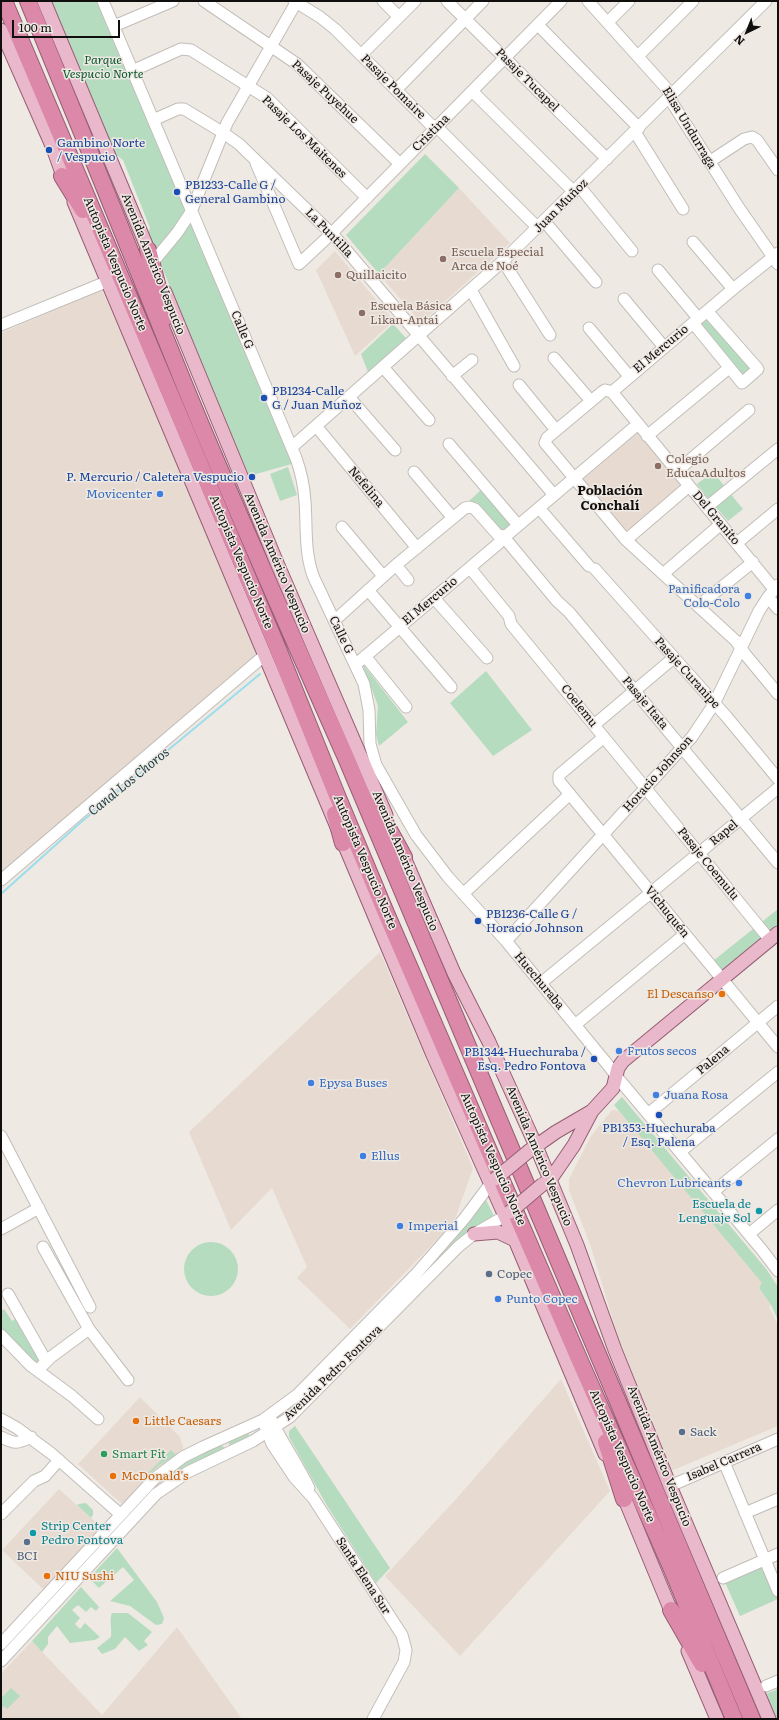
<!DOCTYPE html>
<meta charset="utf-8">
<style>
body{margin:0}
#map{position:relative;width:779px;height:1720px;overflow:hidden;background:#efe9e4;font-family:Literata,serif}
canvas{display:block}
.frame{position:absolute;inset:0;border:2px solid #110f0e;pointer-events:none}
.north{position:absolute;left:727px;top:12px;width:40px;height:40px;-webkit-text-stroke:3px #efe9e4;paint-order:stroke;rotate:223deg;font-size:11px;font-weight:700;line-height:16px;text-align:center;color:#110f0e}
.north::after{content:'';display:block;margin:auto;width:14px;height:18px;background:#110f0e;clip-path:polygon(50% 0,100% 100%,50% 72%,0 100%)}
.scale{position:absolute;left:12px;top:20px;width:108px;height:18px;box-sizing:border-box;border:2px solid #110f0e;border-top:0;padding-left:5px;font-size:12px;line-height:14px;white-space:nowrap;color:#110f0e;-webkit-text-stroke:3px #efe9e4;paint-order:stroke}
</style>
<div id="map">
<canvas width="779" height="1720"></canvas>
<div class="frame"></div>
<div class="north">N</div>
<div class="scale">100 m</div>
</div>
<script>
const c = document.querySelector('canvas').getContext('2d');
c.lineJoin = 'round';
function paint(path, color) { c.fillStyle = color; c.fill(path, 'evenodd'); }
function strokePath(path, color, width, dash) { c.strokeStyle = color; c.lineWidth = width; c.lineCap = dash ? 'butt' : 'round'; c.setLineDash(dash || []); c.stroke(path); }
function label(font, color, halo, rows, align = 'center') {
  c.font = font + ' Literata,serif'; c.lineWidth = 3; c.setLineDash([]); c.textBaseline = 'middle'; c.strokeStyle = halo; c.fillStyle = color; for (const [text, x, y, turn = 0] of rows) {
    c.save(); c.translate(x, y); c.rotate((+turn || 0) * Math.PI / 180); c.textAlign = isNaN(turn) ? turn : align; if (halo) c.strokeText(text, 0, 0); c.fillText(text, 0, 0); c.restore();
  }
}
const built = new Path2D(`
 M459,188L510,243L421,323L379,274Z
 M335,251L394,321L355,356L316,270Z
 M102,290L250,626L256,657L1,885V333Z
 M638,432L682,485L625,534L582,480Z
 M380,952L473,1168L454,1222L350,1329L297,1278L307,1267L272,1188L231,1230L189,1132Z
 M612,1110L619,1111L763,1283L759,1288L771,1305L769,1307L778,1325V1426L671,1471L616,1331L591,1247L569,1190V1179L591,1136Z
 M561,1379L610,1491L460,1656L385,1576L456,1499Z
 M140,1397L180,1437L184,1451L145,1481L123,1505L78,1464Z
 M59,1489L102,1528L44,1590L2,1550Z
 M177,1627L242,1719H1V1674L32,1641L102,1715Z`);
const green = new Path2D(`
 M50,1H101L292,464L249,476L148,234L150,228L123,160L114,153Z
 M425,154L459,188L379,274L346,235Z
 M707,315L750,366L749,372L746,374L740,375L697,324Z
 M393,324L406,338L368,372L361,354Z
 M288,467L297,495L280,501L270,474Z
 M713,472L726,488L710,501L697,484Z
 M482,489L511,524L502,531L476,502L469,501Z
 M729,492L743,509L728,521L714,505Z
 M362,663L408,722L379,746L376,734L378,706Z
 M486,671L532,730L493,756L450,703Z
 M778,909V928L723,973L713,961Z
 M622,1097L767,1270L778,1287V1320L771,1305L759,1288L762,1283L614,1105Z
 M485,1198L494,1216L443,1254Z
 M184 1269a27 27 0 1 1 54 0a27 27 0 1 1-54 0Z
 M4,1309L12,1321L17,1318L44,1361L36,1366L1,1330V1311Z
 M295,1426L390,1568L376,1583L326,1504L289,1437V1431Z
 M252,1428L253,1431L249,1433V1437L230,1446L227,1439Z
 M220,1445L224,1447L223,1451L186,1466L155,1486L179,1465Z
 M171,1450L176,1455L158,1466L144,1479L143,1478Z
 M86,1503L93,1510V1515L91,1518L77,1505L79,1504Z
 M117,1548L157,1602L164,1618L162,1624L156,1625L130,1606L110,1601L134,1580L123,1567L99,1588L89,1578Z
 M764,1563L778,1596V1599L740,1616L724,1580Z
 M81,1587L99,1607L96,1611L91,1607L86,1612L78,1605L72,1610L80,1618L75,1624L80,1629L85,1623L100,1637L95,1640L70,1643L57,1626L48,1637V1644L42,1652L32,1641Z
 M112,1613H128L152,1632L144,1641L148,1645L139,1651L125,1637L115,1649L102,1654L97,1648L111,1637C112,1629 109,1619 112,1613Z
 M11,1688L20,1696L7,1709L4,1706L1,1709V1698Z
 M778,1689V1719H777L766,1694Z`);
const stream = new Path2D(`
 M1,894L80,823L260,674`);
const minor = new Path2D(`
 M103,1L296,458C301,472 304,486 305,501C307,527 304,553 314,578L364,684L369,710L370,744L376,765L416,835L448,877L506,941L608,1065L617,1077L762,1250L778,1271
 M204,1L297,64L400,164
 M294,1L320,17L335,29L430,124L440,130L538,228
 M383,1L399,17
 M447,1L607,159
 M588,1L667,89L673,104L739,208L778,264
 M608,22L629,1
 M538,25L639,128
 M114,26L173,1
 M361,55L415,1
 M638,56L693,1
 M132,71L181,49L191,50L267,98L367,198
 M396,90L483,1
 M472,91L574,192
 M153,120L178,109H184L222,132L239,144L336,238L554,495
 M635,132L683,209
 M709,162L744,139L752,137L757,140L778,170
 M256,163L299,264L331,234L561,1
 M580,187L632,251
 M545,222L596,282
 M693,242L733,289
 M503,261L550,335
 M153,262L177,233L191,212L227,123L297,1
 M658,270L698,318
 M471,290L514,366
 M624,299L664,347
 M693,323L742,383L758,369L707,311
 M1,325L106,282
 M589,328L629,376
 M554,358L591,401
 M383,367L429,420
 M452,376L472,360
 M519,385L556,430
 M612,392L605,390L602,392L547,438L545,443L626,540L736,641L745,654L778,694
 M612,392L774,589
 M612,392L733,289L778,253
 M349,397L395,450
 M316,426L417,548
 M647,436L729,368
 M449,444L518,525
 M292,447L503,261L766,1
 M677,471L749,410
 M414,472L453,518
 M707,507L778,449
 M539,508L589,566
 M342,527L383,576
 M503,536L557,601L569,612L778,863
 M626,540L689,486
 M737,543L778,509
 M396,565L408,580
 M470,568L509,616L511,624L770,940
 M595,569L726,716L778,779
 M663,574L721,524
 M368,590L451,687
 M768,597L778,609
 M434,598L487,658
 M698,606L753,562
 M334,621L396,565L465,508L470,507L475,509L498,535L503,536L507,535L638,424
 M365,656L406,707
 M355,665L499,543L503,536
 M594,725L670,661L674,659
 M604,737L559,775V781L778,1047
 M1,880L265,655
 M463,894L570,794
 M506,941L692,737L714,704L759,611L768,597L778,585
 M541,983L778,788
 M575,1025L685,934
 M648,1114L778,1006
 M1,1136L90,1307
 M680,1152L778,1072
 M713,1192L778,1139
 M1,1229L39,1208
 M749,1234L778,1210
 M43,1247L89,1329L128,1380
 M8,1294L46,1361
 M1,1335L30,1365L72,1396L98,1419
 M42,1366L51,1357L89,1329
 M1,1419L17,1428L52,1454L120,1514
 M272,1421C283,1444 298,1465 309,1488
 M265,1426L272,1444L294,1477L313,1498L402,1635L406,1650L404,1662L373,1719
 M1,1437C15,1444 17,1444 31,1437
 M724,1462L778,1591
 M670,1486L778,1439
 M745,1513L778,1499
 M1,1514L34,1481L45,1476L59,1460
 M723,1578L778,1554
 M1,1644L154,1479L183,1457L203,1447L263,1420L297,1395L416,1274L464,1219L491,1183
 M1,1661L156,1494L188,1472L253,1441L290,1417L458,1247L474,1234L505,1216
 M766,1686L778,1681`);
const major = new Path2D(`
 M44,1L152,259
 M1,30L53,148L66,184
 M74,202L433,1055L505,1216L605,1454
 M165,292L277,563L386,815
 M400,848L454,973L489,1042L536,1146L577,1245L615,1350L670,1486L769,1719
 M529,1151L556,1132L592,1111
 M545,1183L550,1180L574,1145L592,1111L613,1088L618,1068L623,1061L778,933
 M474,1234L498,1232L515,1240
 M621,1490L674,1618
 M688,1651L717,1719`);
const highway = new Path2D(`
 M4,1L276,644L336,793L386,913L580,1361L671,1567L734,1719
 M28,1C81,128 132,257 184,384C236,511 292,636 347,760L752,1719
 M62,176L83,210
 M148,250L166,317
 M376,806L404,857
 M335,814L343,843
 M606,1442L624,1499
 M671,1610L702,1664`);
const majorBridge = new Path2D(`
 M495,1179L529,1151
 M510,1212L543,1184`);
const markers = [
 [49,150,4,"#1a4fb4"],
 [177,192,4,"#1a4fb4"],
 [443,259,4,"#8d6e63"],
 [338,275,4,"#8d6e63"],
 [362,313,4,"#8d6e63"],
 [264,398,4,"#1a4fb4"],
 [658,466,4,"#8d6e63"],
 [252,477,4,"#1a4fb4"],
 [160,494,4,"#3f7fe0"],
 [748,596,4,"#3f7fe0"],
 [478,921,4,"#1a4fb4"],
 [722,994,4,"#e8710a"],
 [619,1051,4,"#3f7fe0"],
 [594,1059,4,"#1a4fb4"],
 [311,1083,4,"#3f7fe0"],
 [656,1095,4,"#3f7fe0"],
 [659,1115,4,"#1a4fb4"],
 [363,1156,4,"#3f7fe0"],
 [739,1183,4,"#3f7fe0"],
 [759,1211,4,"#0f9aa8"],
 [400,1226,4,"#3f7fe0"],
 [489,1274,4,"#5c6f8a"],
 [498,1299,4,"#3f7fe0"],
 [136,1421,4,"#e8710a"],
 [682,1432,4,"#5c6f8a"],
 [104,1454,4,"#2e9e5b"],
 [113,1476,4,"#e8710a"],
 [33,1533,4,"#0f9aa8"],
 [27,1542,4,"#5c6f8a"],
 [47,1576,4,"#e8710a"]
];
const parkNames = [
 ["Parque",103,60],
 ["Vespucio Norte",103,74]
];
const streetNames = [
 ["Pasaje Tucapel",527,80,45],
 ["Pasaje Pomaire",393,87,45],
 ["Pasaje Puyehue",325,92,43],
 ["Elisa Undurraga",689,128,59],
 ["Cristina",431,133,-45],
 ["Pasaje Los Maitenes",304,137,44],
 ["Juan Muñoz",561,206,-45],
 ["La Puntilla",329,233,46],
 ["Autopista Vespucio Norte",115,264,67],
 ["Avenida Américo Vespucio",153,264,68],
 ["Calle G",242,330,67],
 ["El Mercurio",661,349,-40],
 ["Nefelina",366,487,50],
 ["Del Granito",716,518,50],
 ["Autopista Vespucio Norte",241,562,67],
 ["Avenida Américo Vespucio",277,563,67],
 ["El Mercurio",430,601,-40],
 ["Calle G",341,635,64],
 ["Pasaje Curanipe",687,673,48],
 ["Pasaje Itata",645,703,50],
 ["Coelemu",579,706,51],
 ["Horacio Johnson",658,774,-48],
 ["Rapel",724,833,-40],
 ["Avenida Américo Vespucio",405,861,67],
 ["Autopista Vespucio Norte",365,862,67],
 ["Pasaje Coemulu",708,864,51],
 ["Vichuquén",667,912,51],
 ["Huechuraba",539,981,50],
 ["Palena",713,1060,-40],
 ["Avenida Américo Vespucio",539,1156,67],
 ["Autopista Vespucio Norte",493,1159,66],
 ["Avenida Pedro Fontova",333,1373,-44],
 ["Autopista Vespucio Norte",622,1456,66],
 ["Avenida Américo Vespucio",659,1456,68],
 ["Isabel Carrera",724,1462,-23],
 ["Santa Elena Sur",363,1576,57]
];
const transitNames = [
 ["Gambino Norte",57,143],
 ["/ Vespucio",57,157],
 ["PB1233-Calle G /",185,185],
 ["General Gambino",185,199],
 ["PB1234-Calle",272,391],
 ["G / Juan Muñoz",272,405],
 ["P. Mercurio / Caletera Vespucio",244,477,"right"],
 ["PB1236-Calle G /",486,914],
 ["Horacio Johnson",486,928],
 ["PB1344-Huechuraba /",586,1052,"right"],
 ["Esq. Pedro Fontova",586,1066,"right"],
 ["PB1353-Huechuraba",659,1128,"center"],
 ["/ Esq. Palena",659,1142,"center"]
];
const educationNames = [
 ["Escuela Especial",451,252],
 ["Arca de Noé",451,266],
 ["Quillaicito",346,275],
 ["Escuela Básica",370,306],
 ["Likan-Antai",370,320],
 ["Colegio",666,459],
 ["EducaAdultos",666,473]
];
const shopNames = [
 ["Movicenter",152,494,"right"],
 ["Panificadora",740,589,"right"],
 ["Colo-Colo",740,603,"right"],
 ["Frutos secos",627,1051],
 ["Epysa Buses",319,1083],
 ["Juana Rosa",664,1095],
 ["Ellus",371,1156],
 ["Chevron Lubricants",731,1183,"right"],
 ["Imperial",408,1226],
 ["Punto Copec",506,1299]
];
const foodNames = [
 ["El Descanso",714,994,"right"],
 ["Little Caesars",144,1421],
 ["McDonald's",121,1476],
 ["NIU Sushi",55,1576]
];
const cultureNames = [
 ["Escuela de",751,1204],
 ["Lenguaje Sol",751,1218],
 ["Strip Center",41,1526,"left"],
 ["Pedro Fontova",41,1540,"left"]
];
const serviceNames = [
 ["Copec",497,1274],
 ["Sack",690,1432],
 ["BCI",27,1556,"center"]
];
const leisureNames = [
 ["Smart Fit",112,1454]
];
const neighbourhoodNames = [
 ["Población",610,491],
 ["Conchalí",610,506]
];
const waterNames = [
 ["Canal Los Choros",129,782,-39]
];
paint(built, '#e7dbd1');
paint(green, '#b6dcc0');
strokePath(stream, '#9bdeeb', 2);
strokePath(minor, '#c2bdb8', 13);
strokePath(major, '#955e73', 15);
strokePath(highway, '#955e73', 18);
strokePath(minor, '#fff', 11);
strokePath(major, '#eab8cb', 13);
strokePath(highway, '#dc89a9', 16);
strokePath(majorBridge, '#955e73', 15, []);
strokePath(majorBridge, '#eab8cb', 13);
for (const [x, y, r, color] of markers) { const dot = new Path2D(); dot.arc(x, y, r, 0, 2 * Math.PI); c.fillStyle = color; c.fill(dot); strokePath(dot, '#efe9e4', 1.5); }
label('italic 12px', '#0c592f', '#efe9e4', parkNames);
label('12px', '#110f0e', '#efe9e4', streetNames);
label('12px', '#164399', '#efe9e4', transitNames, 'left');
label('12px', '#785e54', '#efe9e4', educationNames, 'left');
label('12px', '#366cbe', '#efe9e4', shopNames, 'left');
label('12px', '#c56008', '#efe9e4', foodNames, 'left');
label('12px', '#0d838f', '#efe9e4', cultureNames, 'right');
label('12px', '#4e5e75', '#efe9e4', serviceNames, 'left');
label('12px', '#27864d', '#efe9e4', leisureNames, 'left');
label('bold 13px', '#110f0e', '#efe9e4', neighbourhoodNames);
label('italic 13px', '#1a3b41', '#efe9e4', waterNames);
</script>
